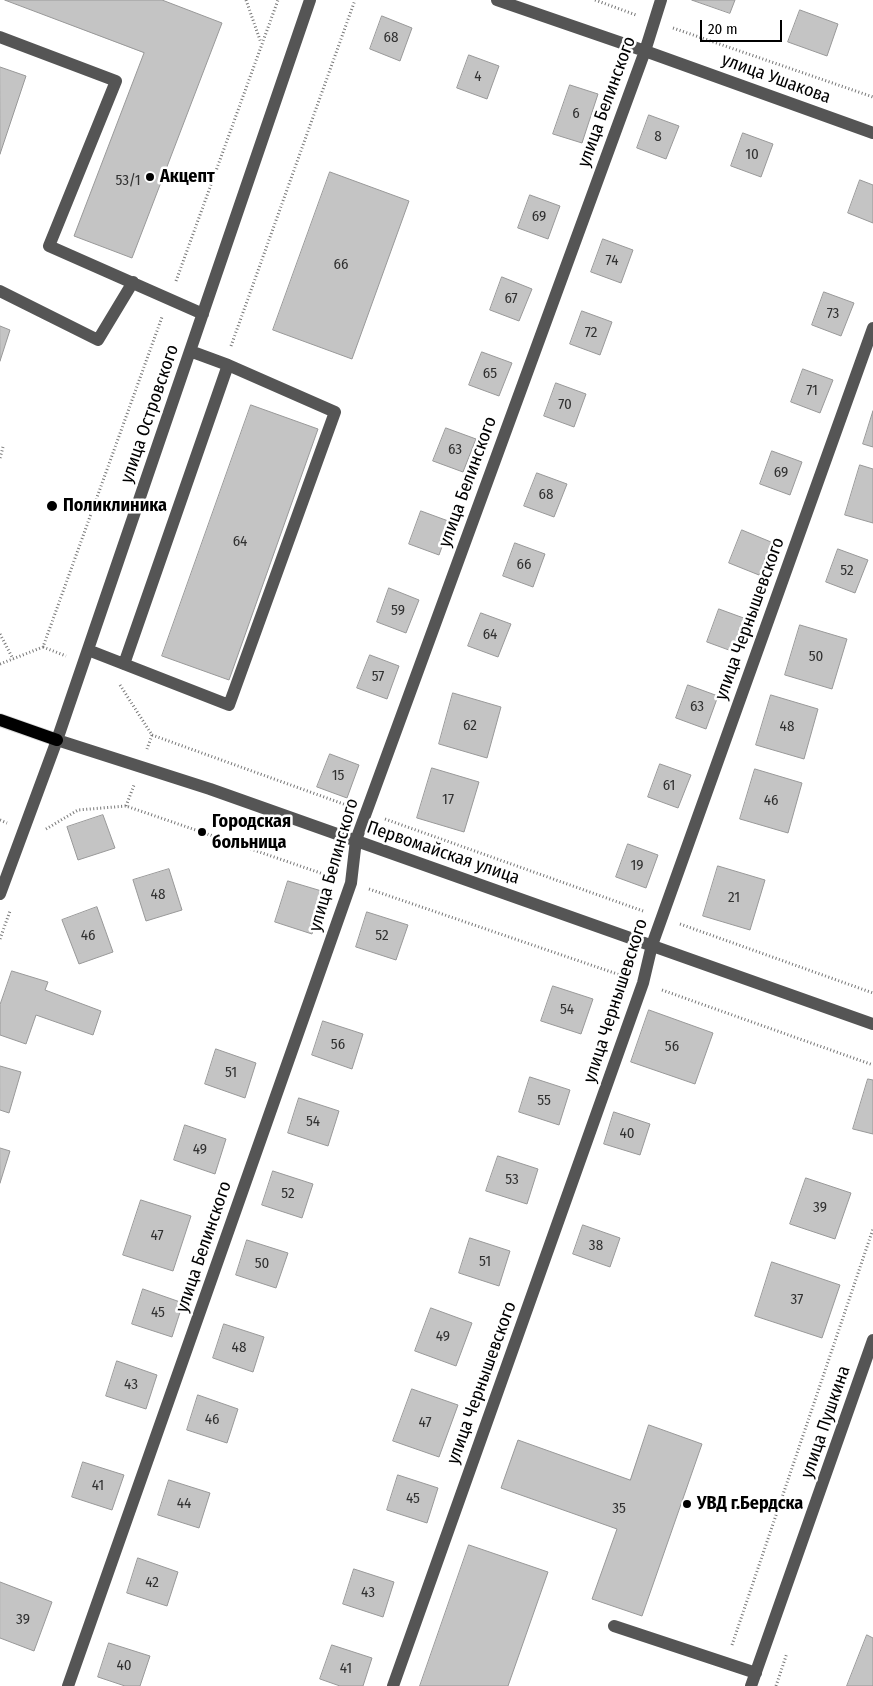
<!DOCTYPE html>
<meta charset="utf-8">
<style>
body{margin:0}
#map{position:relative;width:873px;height:1686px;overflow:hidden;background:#fff;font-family:"Fira Sans Condensed",sans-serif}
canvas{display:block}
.scale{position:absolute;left:700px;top:20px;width:82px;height:22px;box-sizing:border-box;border:2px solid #000;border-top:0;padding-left:6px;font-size:15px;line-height:18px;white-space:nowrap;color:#000;-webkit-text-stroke:4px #fff;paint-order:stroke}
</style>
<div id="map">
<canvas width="873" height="1686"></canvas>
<div class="scale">20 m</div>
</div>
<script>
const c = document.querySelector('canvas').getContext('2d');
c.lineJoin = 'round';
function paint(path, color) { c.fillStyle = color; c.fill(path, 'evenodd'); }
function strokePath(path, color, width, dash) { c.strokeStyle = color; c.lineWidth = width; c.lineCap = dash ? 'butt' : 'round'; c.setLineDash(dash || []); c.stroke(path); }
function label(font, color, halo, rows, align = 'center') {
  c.font = font + ' "Fira Sans Condensed",sans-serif'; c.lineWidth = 5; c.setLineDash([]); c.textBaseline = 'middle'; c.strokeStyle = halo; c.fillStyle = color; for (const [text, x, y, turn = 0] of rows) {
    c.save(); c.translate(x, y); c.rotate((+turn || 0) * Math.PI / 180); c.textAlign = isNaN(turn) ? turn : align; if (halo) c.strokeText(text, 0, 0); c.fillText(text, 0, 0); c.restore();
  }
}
const building = new Path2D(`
 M5,0H162L222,23L132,258L74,236L144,53Z
 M692,0H735L730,13Z
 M800,10L838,24L827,56L788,42Z
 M382,16L412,28L400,61L370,49Z
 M469,55L499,66L487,99L457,88Z
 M0,67L26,76L0,154Z
 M570,85L598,94L582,143L553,134Z
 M649,115L679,126L666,159L637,148Z
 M743,133L773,144L761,177L731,166Z
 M330,172L409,201L352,359L273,330Z
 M860,180L873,185V223L848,213Z
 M530,195L560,206L548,239L518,228Z
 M603,239L633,250L621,283L591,272Z
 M502,277L532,289L519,321L490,310Z
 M824,292L854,303L841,336L812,325Z
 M582,311L612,322L600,355L570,344Z
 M0,326L10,330L0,361Z
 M482,352L512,363L499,396L469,385Z
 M803,369L833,380L820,413L791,402Z
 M556,383L586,394L574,427L544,416Z
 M251,405L318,429L229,680L162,656Z
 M873,411V447L863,444Z
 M446,428L476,439L463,472L433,461Z
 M772,451L802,462L790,495L760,484Z
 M860,465L873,469V523L845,515Z
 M537,473L567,484L554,517L524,506Z
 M421,511L451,522L439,555L409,544Z
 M742,530L771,542L759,575L729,563Z
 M515,543L545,554L533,587L503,576Z
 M838,549L868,560L855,593L826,582Z
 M389,588L419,600L406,633L377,622Z
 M719,609L749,620L737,653L707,642Z
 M481,613L511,624L498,657L468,646Z
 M800,625L847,639L832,689L785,675Z
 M370,655L399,666L387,699L357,688Z
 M688,685L718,696L706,729L676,718Z
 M453,693L501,707L487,758L439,744Z
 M771,695L818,709L804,759L756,745Z
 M330,754L359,765L347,798L317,787Z
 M660,764L691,775L678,808L648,797Z
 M432,768L479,782L464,832L417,818Z
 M755,769L802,783L788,833L740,819Z
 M103,815L115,848L78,860L67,827Z
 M628,844L658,855L646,888L616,877Z
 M718,866L765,880L750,930L703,916Z
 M169,869L182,910L146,921L133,880Z
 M288,881L325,892L312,934L275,922Z
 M97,907L113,952L79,964L62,920Z
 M367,912L408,925L396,960L356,947Z
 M12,971L48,982L45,990L101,1011L93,1035L36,1015L26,1044L0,1035V1005Z
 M553,986L593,999L581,1034L541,1021Z
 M649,1010L713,1033L695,1084L631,1062Z
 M323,1021L363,1034L352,1069L312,1055Z
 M216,1049L256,1063L245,1098L205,1084Z
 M0,1066L21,1072L9,1113L0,1110Z
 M530,1077L570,1090L559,1125L519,1112Z
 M868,1079L873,1080V1134L853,1129Z
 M299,1098L339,1111L328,1146L288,1133Z
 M614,1112L650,1124L640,1155L604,1144Z
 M185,1125L226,1139L215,1174L174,1160Z
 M0,1148L10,1151L0,1183Z
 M498,1156L538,1169L527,1204L486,1191Z
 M273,1171L313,1184L302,1218L262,1205Z
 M806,1178L851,1193L835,1239L790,1224Z
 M141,1200L191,1216L173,1271L123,1255Z
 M583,1225L620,1238L610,1267L573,1254Z
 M470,1238L510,1251L499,1286L459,1273Z
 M247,1240L288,1253L276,1288L236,1275Z
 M772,1262L840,1285L822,1338L755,1316Z
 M143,1289L183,1303L172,1337L132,1324Z
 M431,1308L472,1323L456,1366L415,1351Z
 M224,1324L264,1337L253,1372L213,1358Z
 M117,1361L157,1375L146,1409L106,1396Z
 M412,1389L458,1405L439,1457L393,1441Z
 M198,1395L238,1409L227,1443L187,1430Z
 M649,1425L702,1444L642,1616L592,1599L617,1529L501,1488L518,1440L630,1480Z
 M83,1462L124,1475L112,1510L72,1497Z
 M398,1475L438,1488L427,1523L387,1510Z
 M169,1480L210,1493L199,1528L158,1515Z
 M469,1545L548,1572L508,1686H420Z
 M138,1558L178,1572L167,1606L127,1593Z
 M354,1569L394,1582L383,1617L343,1604Z
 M0,1582L52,1602L34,1651L0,1638Z
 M867,1635L873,1638V1686H847Z
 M109,1643L150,1656L140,1686H125L98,1677Z
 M332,1645L372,1658L363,1686H340L320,1679Z`);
const path = new Path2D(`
 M246,0L261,43
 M595,0L636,15
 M673,28L873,97
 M176,281L278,0
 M231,346L355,0
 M0,458L3,447
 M0,634L13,659
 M43,647L66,656
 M0,664L43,647L162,317
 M120,685L152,735L147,749
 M152,735L349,806
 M126,806L134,785
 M385,819L643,911
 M0,820L7,823
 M46,829L78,810L126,806L332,877
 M369,889L623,976
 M680,924L873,993
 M0,939L10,911
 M662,990L873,1065
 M732,1645L873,1229
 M776,1686L787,1653`);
const minor = new Path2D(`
 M497,0L645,51L873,133
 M0,37L116,81L49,246L203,314
 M0,291L98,340L133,282
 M88,650L229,705L335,412L228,365L190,351
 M124,664L228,365
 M57,740L210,789L873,1024
 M0,894L57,740L310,0
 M614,1626L756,1673
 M68,1686L351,883L356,840L645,51L661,0
 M393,1686L643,983L652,945L873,328
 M751,1686L873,1340`);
const major = new Path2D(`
 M0,720L57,740`);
const markers = [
 [150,177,5,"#000"],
 [52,506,6,"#000"],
 [202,832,5,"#000"],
 [687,1504,5,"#000"]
];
const numberNames = [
 ["68",391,38],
 ["4",478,77],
 ["6",576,114],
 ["8",658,137],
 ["10",752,155],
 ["53/1",128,181],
 ["69",539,217],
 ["74",612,261],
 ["66",341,265],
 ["67",511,299],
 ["73",833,314],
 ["72",591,333],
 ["65",490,374],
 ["71",812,391],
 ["70",565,405],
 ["63",455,450],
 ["69",781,473],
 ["68",546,495],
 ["64",240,542],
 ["66",524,565],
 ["52",847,571],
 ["59",398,611],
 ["64",490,635],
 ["50",816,657],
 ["57",378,677],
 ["63",697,707],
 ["62",470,726],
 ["48",787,727],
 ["15",338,776],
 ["61",669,786],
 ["17",448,800],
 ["46",771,801],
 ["19",637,866],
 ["48",158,895],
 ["21",734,898],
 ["46",88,936],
 ["52",382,936],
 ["54",567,1010],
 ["56",338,1045],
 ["56",672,1047],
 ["51",231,1073],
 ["55",544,1101],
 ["54",313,1122],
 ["40",627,1134],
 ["49",200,1150],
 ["53",512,1180],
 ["52",288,1194],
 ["39",820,1208],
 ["47",157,1236],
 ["38",596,1246],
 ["51",485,1262],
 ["50",262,1264],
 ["37",797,1300],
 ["45",158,1313],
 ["49",443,1337],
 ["48",239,1348],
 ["43",131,1385],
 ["46",212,1420],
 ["47",425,1423],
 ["41",98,1486],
 ["45",413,1499],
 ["44",184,1504],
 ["35",619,1509],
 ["42",152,1583],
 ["43",368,1593],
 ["39",23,1620],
 ["40",124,1666],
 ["41",346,1669]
];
const streetNames = [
 ["улица Ушакова",776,79,20],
 ["улица Белинского",607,102,-70],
 ["улица Островского",150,414,-71],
 ["улица Белинского",468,482,-70],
 ["улица Чернышевского",750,619,-70],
 ["Первомайская улица",443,853,19],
 ["улица Белинского",334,865,-74],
 ["улица Чернышевского",616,1001,-72],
 ["улица Белинского",204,1247,-71],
 ["улица Чернышевского",482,1383,-70],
 ["улица Пушкина",826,1422,-71]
];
const poiNames = [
 ["Акцепт",160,177],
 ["Поликлиника",63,506],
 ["Городская",212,822],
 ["больница",212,843],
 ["УВД г.Бердска",697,1504]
];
paint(building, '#c4c4c4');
strokePath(building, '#999', 1);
strokePath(major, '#dbdbdb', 14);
strokePath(path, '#777', 3, [1, 2.5]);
strokePath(minor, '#555', 12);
strokePath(major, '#000', 12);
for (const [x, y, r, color] of markers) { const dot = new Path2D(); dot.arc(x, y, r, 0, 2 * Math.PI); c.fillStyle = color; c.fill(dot); strokePath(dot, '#fff', 2); }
label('15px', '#313131', null, numberNames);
label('18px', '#000', '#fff', streetNames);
label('bold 18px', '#000', '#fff', poiNames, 'left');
</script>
